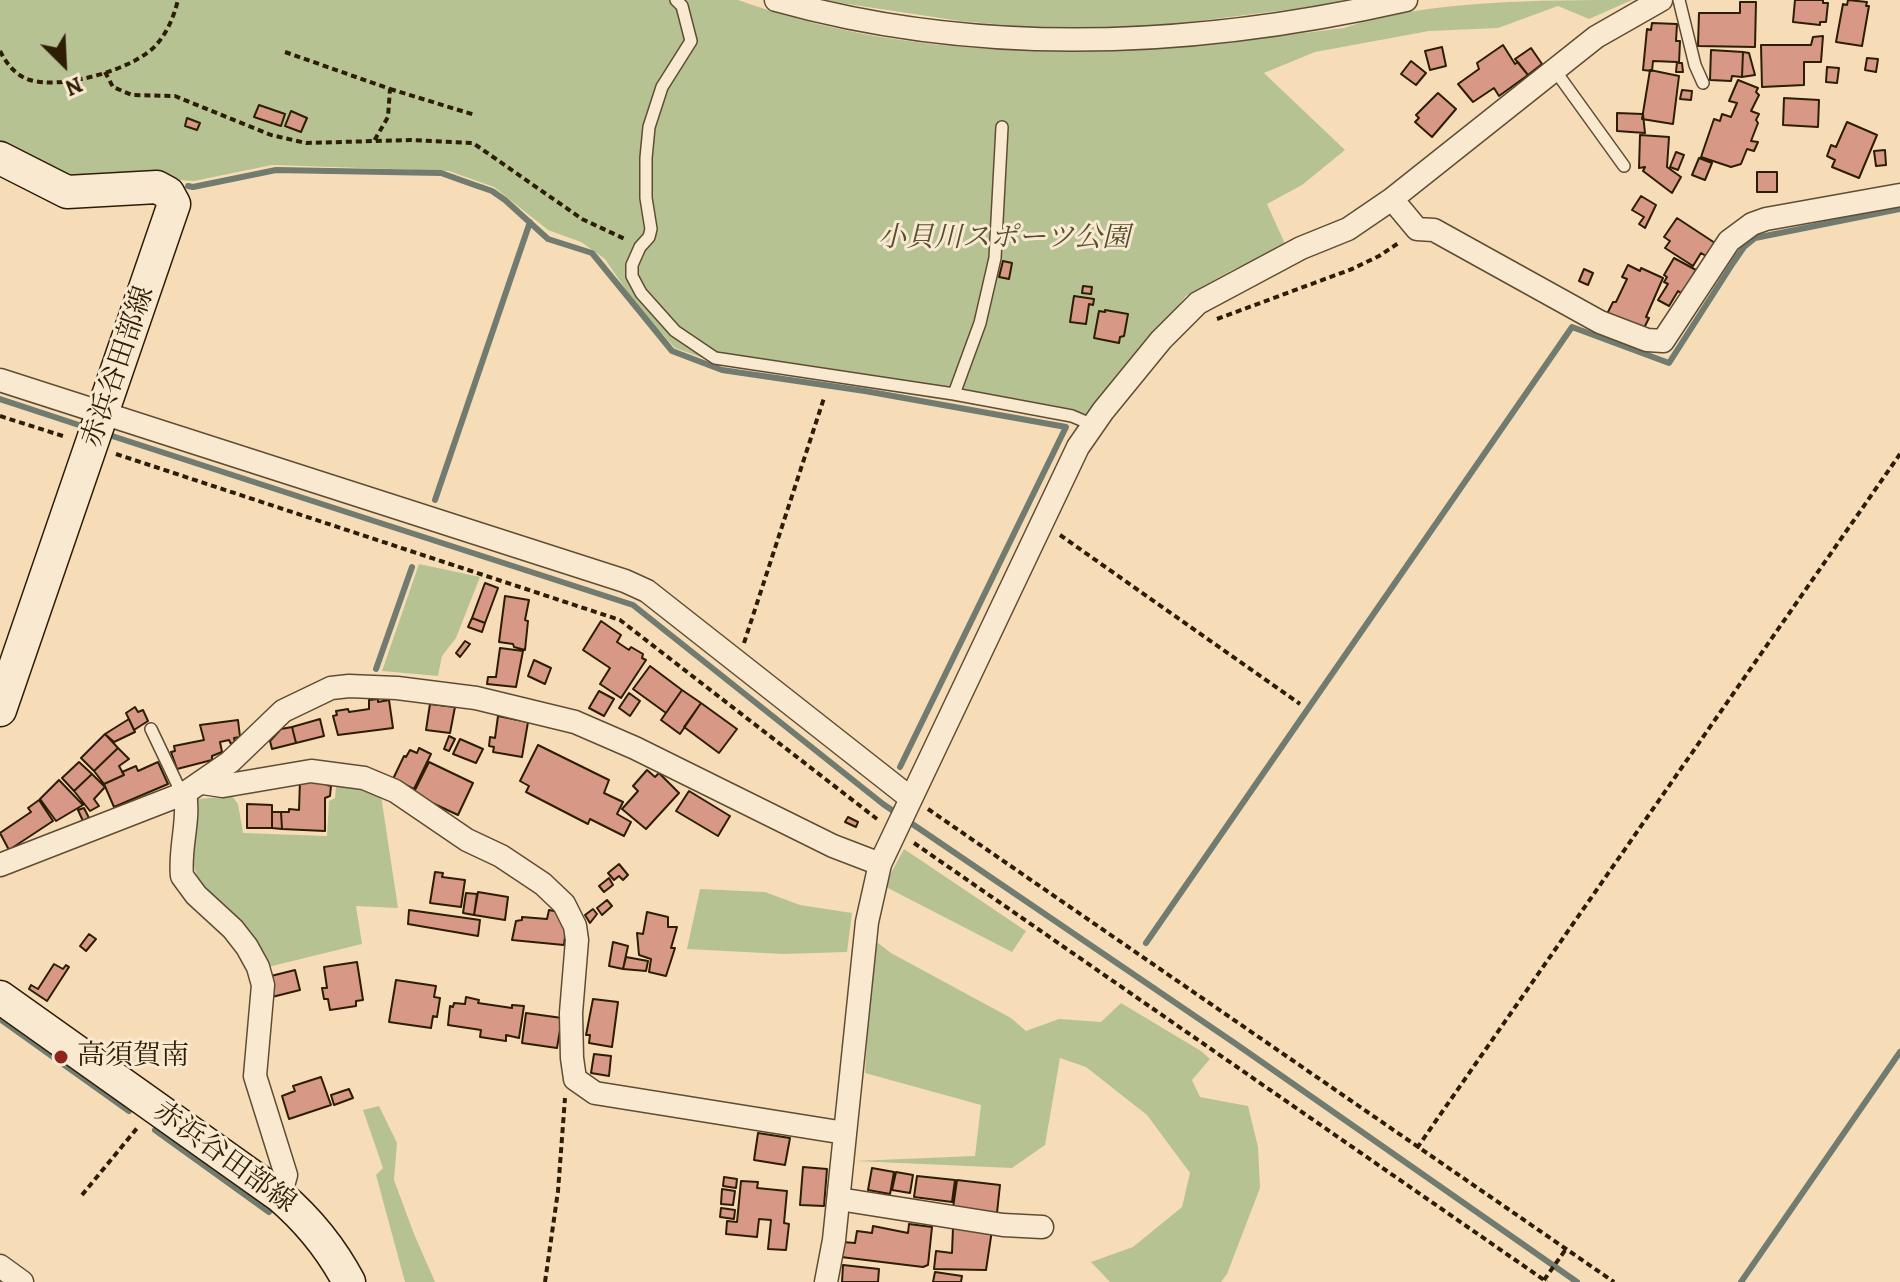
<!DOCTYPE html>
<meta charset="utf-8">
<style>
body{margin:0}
#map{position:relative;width:1900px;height:1282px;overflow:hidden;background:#f6ddb8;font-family:Alegreya,serif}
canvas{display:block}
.north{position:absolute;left:24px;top:24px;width:80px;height:80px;-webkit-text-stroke:6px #f9e9d1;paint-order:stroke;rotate:156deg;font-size:22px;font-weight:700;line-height:32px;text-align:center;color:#2d1d05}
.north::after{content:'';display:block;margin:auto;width:28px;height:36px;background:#2d1d05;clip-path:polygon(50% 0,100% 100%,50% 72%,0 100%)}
</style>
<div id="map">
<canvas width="1900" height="1282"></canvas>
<div class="north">N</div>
</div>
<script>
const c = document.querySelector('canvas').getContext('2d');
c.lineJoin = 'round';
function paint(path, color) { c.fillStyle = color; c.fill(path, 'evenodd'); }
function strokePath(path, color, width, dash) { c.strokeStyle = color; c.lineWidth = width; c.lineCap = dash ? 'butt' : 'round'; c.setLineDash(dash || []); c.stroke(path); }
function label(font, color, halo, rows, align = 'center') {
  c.font = font + ' Alegreya,"Noto Serif JP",serif'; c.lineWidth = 6; c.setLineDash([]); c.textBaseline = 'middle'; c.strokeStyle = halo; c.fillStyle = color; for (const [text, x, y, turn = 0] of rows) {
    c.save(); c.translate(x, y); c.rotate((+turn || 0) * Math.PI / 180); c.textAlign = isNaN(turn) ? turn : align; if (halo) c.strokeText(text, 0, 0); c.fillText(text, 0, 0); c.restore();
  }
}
const green = new Path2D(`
 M0,0H738C936,71 1139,54 1344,28C1424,0 1543,0 1632,0L1589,19L1558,6L1498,28L1429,31L1315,52L1264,73L1345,150L1302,185L1267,204L1286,246L1232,270L1186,296L1079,425L1076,421L723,365L675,348L636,305L605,259L581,242L548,230L494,187L449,171L272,165L194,181L142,177L66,185L0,149Z
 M821,0H1363L1128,30L1052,29L960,21Z
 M419,564L480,577L456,638L442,656L438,676L382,671Z
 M336,786L380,789L398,908L356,906L362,944L264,968L198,879L190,854L198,799L232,796L238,804L243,833L327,836L329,801L335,798Z
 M904,849L1026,931L1012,952L884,886Z
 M700,889L765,892L800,905L852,913L847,952L783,954L687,949Z
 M873,939L891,953L1011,1018L1026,1031L1059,1019L1101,1022L1121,1003L1201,1051L1210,1059L1192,1080L1200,1097L1248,1106L1258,1147L1260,1188L1227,1274L1221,1282H1110L1091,1262L1133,1247L1182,1207L1190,1173L1147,1115L1086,1067L1060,1058L1045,1145L1012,1168L855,1161L975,1156L981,1105L865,1073Z
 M379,1106L397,1143L394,1180L414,1234L435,1282H405L376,1175L383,1168L363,1110Z`);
const stream = new Path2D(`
 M188,186L193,187L276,170L441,173L469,183L492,191L505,200L548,239L592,253L672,351L722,370L865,391L1066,427L900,767
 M0,399L88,428
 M106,434L633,605L883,804L1236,1044L1577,1282
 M435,500L530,222
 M376,669L412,567
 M1146,943L1572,327L1669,363L1733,263L1744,247L1755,238L1900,209
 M0,1019L129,1111
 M155,1130L269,1212
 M1741,1282L1900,1052`);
const building = new Path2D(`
 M1795,0H1823V3H1828L1826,22H1820V25L1793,22Z
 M1848,0L1867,2L1866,6H1869L1862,46L1836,42L1843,4L1847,5Z
 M1740,2H1756L1755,47L1698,46L1699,13H1740Z
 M1652,23L1677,24L1676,41H1680L1679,63H1682L1683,72H1676L1677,62L1653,61L1652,71L1643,70L1647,29L1651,30Z
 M1823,36L1821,62H1804V85L1762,87L1761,45H1811L1813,37Z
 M1503,45L1515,64L1518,62L1528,75L1499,96L1494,88L1473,102L1458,84L1479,69L1477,63Z
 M1442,47L1446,66L1430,70L1425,51Z
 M1531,48L1542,64L1528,75L1515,59Z
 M1711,50L1743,52L1742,77L1732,76L1731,81L1710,80Z
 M1743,52L1749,53L1755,75L1742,77Z
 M1867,58L1878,59L1876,72L1865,70Z
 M1411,61L1426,73L1416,85L1401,74Z
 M1827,67L1839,68L1837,83L1826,82Z
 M1650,70L1679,76L1673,124L1642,119Z
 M1738,80L1758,88L1756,92L1759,95L1751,111L1759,114L1756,120L1758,123L1751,141L1758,142L1754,151L1747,149L1741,164L1731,167L1701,157L1714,119L1720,121L1722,114L1731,117L1737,103L1729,101Z
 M1682,90L1692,91L1691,100L1680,99Z
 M1438,93L1456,109L1432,137L1415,122L1419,118L1416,115Z
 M1784,98L1819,100L1818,127L1783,125Z
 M259,105L285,114L281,126L254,117Z
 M291,111L307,118L301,132L285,126Z
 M1617,113L1643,114L1645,133L1617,131Z
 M187,118L200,123L197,130L185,126Z
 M1847,122L1877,135L1859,178L1832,167L1835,160L1827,156L1831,145L1836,147Z
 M1640,135L1669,137L1667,167L1681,177L1672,193L1643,171L1645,167L1639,168Z
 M1885,150L1886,165L1876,166L1874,151Z
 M1676,152L1684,155L1678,170L1670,167Z
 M1699,158L1712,163L1705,180L1692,175Z
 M1757,172H1777V192H1757Z
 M1641,196L1656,205L1645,228L1639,224L1644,217L1632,210Z
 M1677,218L1715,243L1706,256L1701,253L1693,266L1665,248L1670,241L1664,237Z
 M1674,258L1696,270L1694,273L1696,275L1683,294L1678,291L1669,306L1658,300L1668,284L1664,282L1667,277L1664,275Z
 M1003,261L1012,263L1009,279L999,277Z
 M1628,265L1640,271L1641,268L1663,278L1646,317L1649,318L1644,328L1607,314L1613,302H1616L1627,279L1622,277Z
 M1584,269L1593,273L1588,285L1579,281Z
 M1083,286L1092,287L1091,294L1082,293Z
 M1074,296L1094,299L1093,305L1089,304L1086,324L1070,322Z
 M1105,310L1128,314L1124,336L1120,337L1119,343L1094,338L1099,311L1105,312Z
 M485,583L498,588L485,623L472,618Z
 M505,596L529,600L525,620L528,621L525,650L514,647L513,644L499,642Z
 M472,618L485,623L482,632L468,627Z
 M601,621L621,635L617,642L629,650L631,647L643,654L642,658L646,660L621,698L600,684L610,668L583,650Z
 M465,641L470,644L460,657L456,653Z
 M500,648L523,651L516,687L487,684L488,677H496Z
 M534,660L551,668L545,684L528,676Z
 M650,666L682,690L666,713L633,689Z
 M682,690L701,703L680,734L661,720Z
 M599,691L614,699L604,716L589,708Z
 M629,693L640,701L630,716L619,708Z
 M378,699V702L389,700L393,728L338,735L333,716L337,715L336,711L348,709L349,712L369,709V700Z
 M701,703L737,729L719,753L684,727Z
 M430,704L455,707L450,733L426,730Z
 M135,707L138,712L143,710L148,721L134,730L126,713Z
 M498,716L528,722L522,757L493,752L494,747L489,746L490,737L495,738Z
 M129,719L135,732L114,742L105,734Z
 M320,719L324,736L296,743L292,727Z
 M238,720L240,737L234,738L235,742L231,744L229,740L220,742L222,752L212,756V760L177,769L171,752L175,751L174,746L204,740L200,725Z
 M292,727L296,743L272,749L270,741L281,729Z
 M105,734L118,748L94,771L81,758Z
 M449,736L455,739L449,751L444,749Z
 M460,739L483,749L476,763L453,754Z
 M538,745L609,780L604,793L623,802L617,814L631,822L624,836L590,819L588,824L526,792L529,786L520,781Z
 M118,748L129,759L119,766L124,775L104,784L94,771Z
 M419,748L431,754L414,789L393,779L404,756L406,757L410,750L417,753Z
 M79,762L92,774L74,791L62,778Z
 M158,762L168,784L114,807L104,784L124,775L122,772L136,766L138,771Z
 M429,762L473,783L458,815L413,794Z
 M647,770L655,777L659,773L679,793L646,829L622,809L638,791L633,786Z
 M92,774L105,787L94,799L99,806L90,811L74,791Z
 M59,780L83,805L56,821L40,799Z
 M300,780L326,781L327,785L331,786L330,796L325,798V831L282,829L281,812H289V809L299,810Z
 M689,791L730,816L718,836L676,811Z
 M39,800L53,821L9,850L0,833L31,812L28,808Z
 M247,804L272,805V828H247Z
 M84,808L89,818L83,821L78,810Z
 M272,812H281L282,829L272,828Z
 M848,817L858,822L856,827L845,822Z
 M619,864L628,875L623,880L619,876L614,880L608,873Z
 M435,872L443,873L442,877L465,880L461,907L430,903Z
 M609,878L613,885L604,892L599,886Z
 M478,892L508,897L505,920L474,915Z
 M466,893L477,894L474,915L463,913Z
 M607,900L612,906L602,915L597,908Z
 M593,909L597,914L590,923L585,915Z
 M409,910L480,920L478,936L408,924Z
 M549,910L559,912L566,927L564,945L512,940L516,921L522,920V917L547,919Z
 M647,912L668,917V927H677L671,948H675L666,976L649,972L651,959L639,955L637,933L643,934Z
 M89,934L96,939L86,951L80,946Z
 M613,942L628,946L623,969L609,966Z
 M626,957L648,961L646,971L623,969Z
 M357,962L363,1000L356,1001V1006L330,1010L328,999H324L322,988H327L324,967Z
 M54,964L63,969L66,965L69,967L47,1001L29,989L31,985L38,989Z
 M295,970L300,990L272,997L267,977Z
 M396,980L436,986L434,997L440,998L437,1017L433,1016L431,1028L389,1022Z
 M466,997L479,1000L478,1003L512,1008V1005L524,1006L519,1038L506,1035V1041L480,1037L481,1030L448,1025L450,1006L453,1007L454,1003L465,1004Z
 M593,999L618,1002L612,1047L589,1043L590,1035H586Z
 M526,1013L562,1018L557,1048L522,1043Z
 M594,1054L611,1056L609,1076L591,1073Z
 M321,1077L331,1105L289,1119L282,1096L295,1091L293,1086Z
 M349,1089L353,1098L334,1105L331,1095Z
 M758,1133L790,1138L785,1165L754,1160Z
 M803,1167L827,1169L824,1206L800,1205Z
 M872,1168L894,1172L890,1194L868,1190Z
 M896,1172L913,1175L910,1193L892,1190Z
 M917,1176L955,1180L952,1202L914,1197Z
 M724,1177L737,1179L736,1188L723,1186Z
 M957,1180L1000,1185L997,1213L953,1208Z
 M741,1181L758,1182L757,1188L787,1191L784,1223L789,1224L786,1250L768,1249L771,1220L759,1219L757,1237L726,1234L727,1221L737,1222Z
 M722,1189L735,1191L733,1205L721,1204Z
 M721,1208L735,1210L734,1219L720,1217Z
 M909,1224L932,1227L928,1265L923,1267L841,1257L843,1242L855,1243L857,1231L872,1233L873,1226L908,1233Z
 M953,1227L992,1230L986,1270L934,1269L936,1251L952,1253Z
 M843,1265L879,1269L878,1282H842Z
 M935,1272L962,1276L961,1282H933Z`);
const path = new Path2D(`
 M0,51C6,63 16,76 30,80C62,90 136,69 157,44C168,31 174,16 178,0
 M285,52L390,89L388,117L374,141
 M105,72L113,87L132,95L175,96L271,135L306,143L411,140L473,143L582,219L627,240
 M390,89L475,115
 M1217,319L1352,269L1379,256L1400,242
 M0,416L66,437
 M116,454L620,620L877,819
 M1060,535L1300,704
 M744,643L824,398
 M928,809L1614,1282
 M914,843L1547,1282
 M1417,1148L1900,454
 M82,1195L138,1127
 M1544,1280L1566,1249
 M545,1282L558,1191L565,1098`);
const service = new Path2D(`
 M676,0L682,6L691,41L662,87L649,127L646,158V198L651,229L649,237L640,247L632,265V276L641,293L675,331L715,358L954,394L1072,416L1093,425
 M1679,0L1695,65L1703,83
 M1554,69L1624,166
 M954,394L980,323L995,258L1002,127
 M151,729L182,794`);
const minor = new Path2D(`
 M776,0C982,58 1199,47 1406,0
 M1392,199L1417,229L1434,230L1600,322L1647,340L1663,341L1729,241L1752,224L1766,219L1900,195
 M0,380L625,581L647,591L909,797
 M203,783L223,786L311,771L364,778L395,791L467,840L501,856L543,884L564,904L575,926L577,940L571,1013L572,1058L575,1079L595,1093L845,1133
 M185,793C190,820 179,848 182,876L196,895L233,929L247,947L258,967L263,985L255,1076L286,1175L280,1196
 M0,865L185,793L230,762L283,711L331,688L349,686L397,688L476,698L575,722L635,748L833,846L880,864
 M839,1199L1003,1225L1042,1227
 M0,1266L22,1282
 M826,1282L834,1240L867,922L880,864L1078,447L1103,411L1161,340L1198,303L1301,248L1348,229L1392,199L1596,37L1661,0`);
const secondary = new Path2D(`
 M0,158L67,192L157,187L168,193L174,204L0,710
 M0,997L280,1196C309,1221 331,1248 349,1282`);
const markers = [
 [61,1057,8,"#8f2418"]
];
const parkNames = [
 ["小貝川スポーツ公園",1004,239]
];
const streetNames = [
 ["赤浜谷田部線",119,367,-71],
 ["赤浜谷田部線",224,1158,36]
];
const poiNames = [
 ["高須賀南",77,1057]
];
paint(green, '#b7c293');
strokePath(stream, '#717b70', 6);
paint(building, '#d79985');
strokePath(building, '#2d1d05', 2);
strokePath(service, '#5f4d32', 14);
strokePath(minor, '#5f4d32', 25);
strokePath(secondary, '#2d1d05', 35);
strokePath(path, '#2d1d05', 4, [6, 4]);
strokePath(service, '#f9e9d1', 11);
strokePath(minor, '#f9e9d1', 22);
strokePath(secondary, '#f9e9d1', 32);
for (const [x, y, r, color] of markers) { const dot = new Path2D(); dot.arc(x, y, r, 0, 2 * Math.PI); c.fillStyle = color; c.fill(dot); strokePath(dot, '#f9e9d1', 3); }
label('italic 28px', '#564f30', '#f9e9d1', parkNames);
label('28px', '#2d1d05', '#f9e9d1', streetNames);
label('28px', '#2d1d05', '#f9e9d1', poiNames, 'left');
</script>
